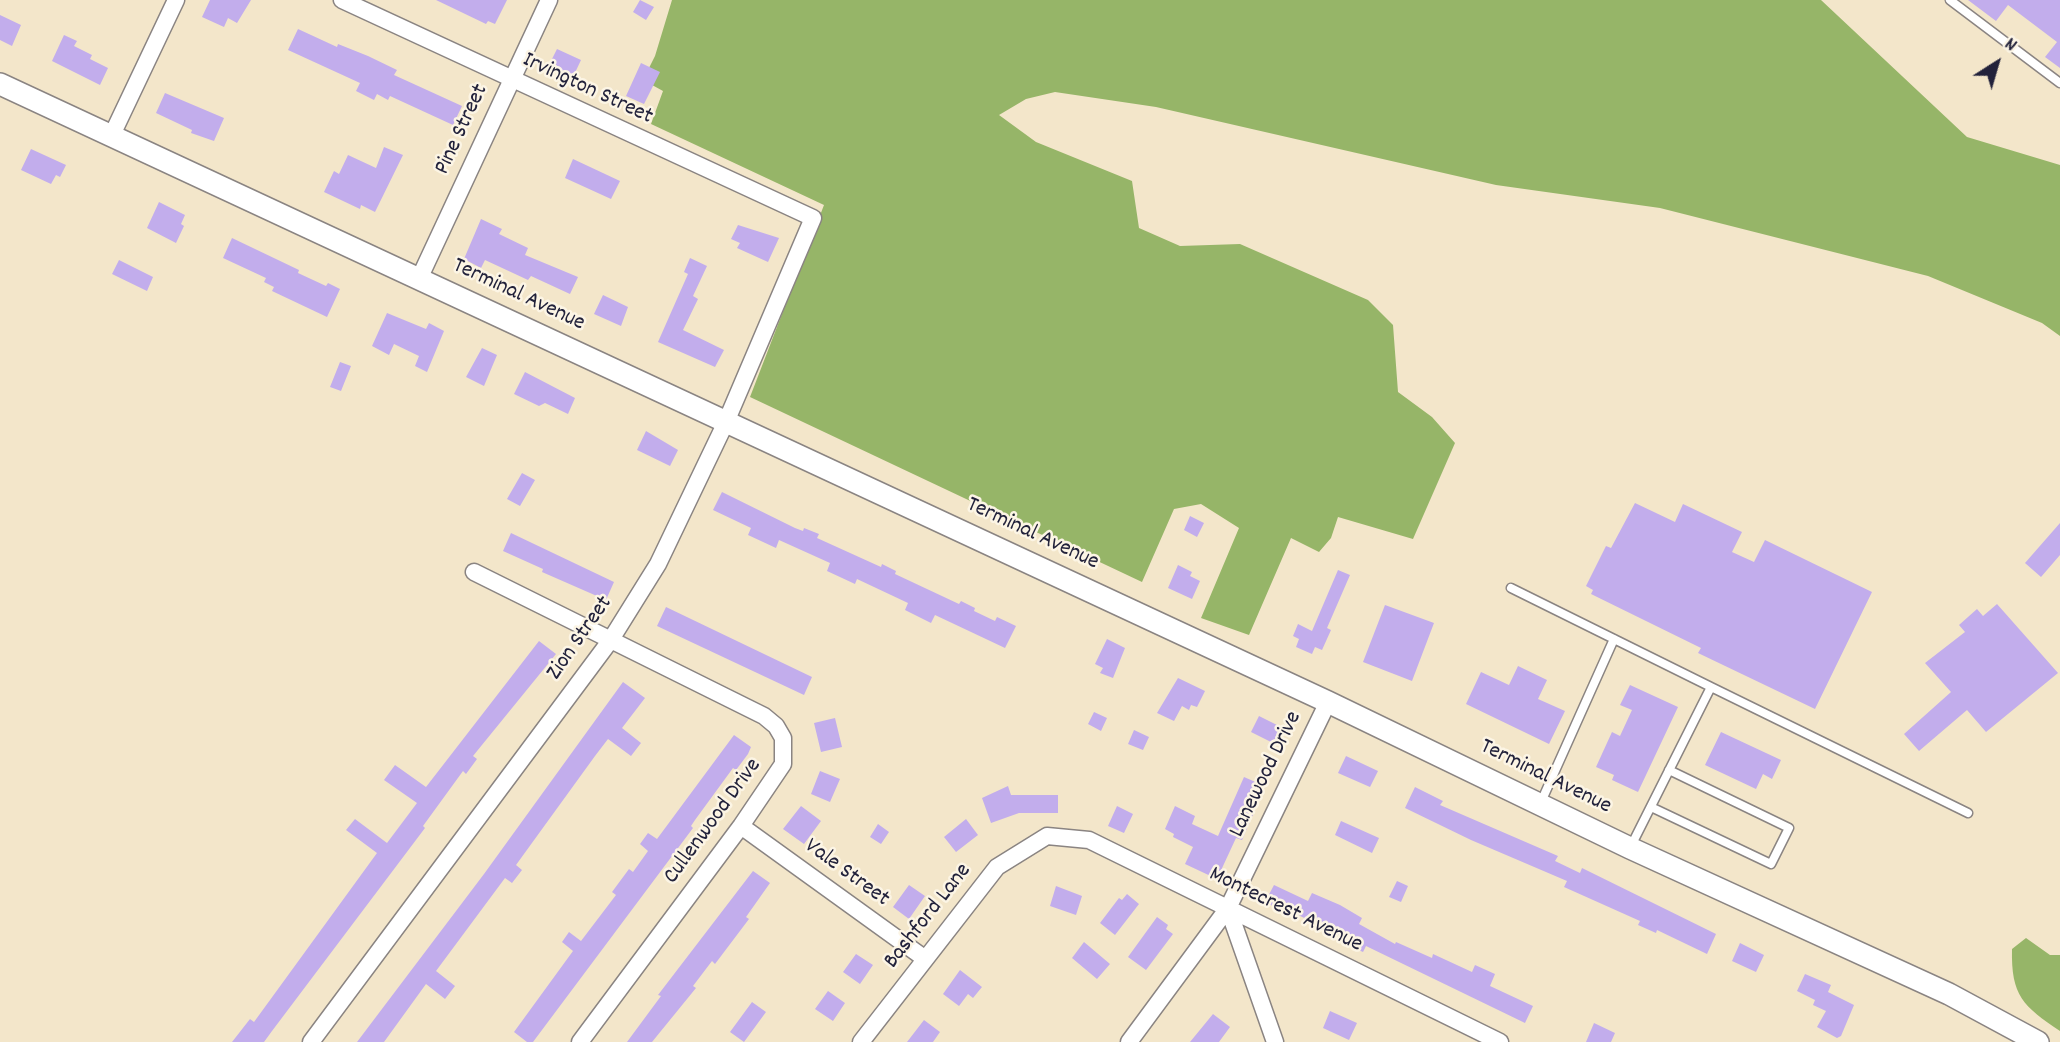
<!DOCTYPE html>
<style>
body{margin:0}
#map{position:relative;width:2060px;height:1042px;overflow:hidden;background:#f3e6ca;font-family:Dekko,sans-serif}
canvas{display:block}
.north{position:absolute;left:1962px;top:28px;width:70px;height:70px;-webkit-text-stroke:5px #fcf5e5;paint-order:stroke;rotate:37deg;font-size:19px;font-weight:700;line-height:28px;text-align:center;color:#22223b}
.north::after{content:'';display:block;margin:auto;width:24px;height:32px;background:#22223b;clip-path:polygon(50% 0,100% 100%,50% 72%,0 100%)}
</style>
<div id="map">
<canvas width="2060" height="1042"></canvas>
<div class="north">N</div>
</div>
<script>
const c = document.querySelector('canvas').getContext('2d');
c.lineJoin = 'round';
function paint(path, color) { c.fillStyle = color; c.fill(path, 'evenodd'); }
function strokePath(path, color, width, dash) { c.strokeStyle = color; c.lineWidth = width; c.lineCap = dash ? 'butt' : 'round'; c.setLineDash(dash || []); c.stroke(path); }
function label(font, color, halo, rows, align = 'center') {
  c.font = font + ' Dekko,sans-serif'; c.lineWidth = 5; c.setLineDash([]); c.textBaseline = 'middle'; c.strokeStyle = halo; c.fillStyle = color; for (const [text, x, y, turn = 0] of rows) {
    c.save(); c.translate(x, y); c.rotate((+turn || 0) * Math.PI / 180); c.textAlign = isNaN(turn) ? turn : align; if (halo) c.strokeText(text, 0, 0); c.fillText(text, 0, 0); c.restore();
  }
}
const forest = new Path2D(`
 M672,0H1821L1967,137L2060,165V336L2042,323L1928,276L1660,208L1496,185L1156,107L1055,92L1026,99L999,115L1036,142L1132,181L1139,228L1180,246L1240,244L1368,300L1393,325L1398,392L1432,417L1455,443L1413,539L1338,517L1331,538L1319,552L1291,538L1249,635L1201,618L1239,528L1201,504L1174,509L1142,582L750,397L824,205L651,124L663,91L643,80L655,56Z
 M2026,938L2050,955H2060V1031C2023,1006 2011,996 2012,949Z`);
const building = new Path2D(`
 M210,0H251L237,23L228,18L224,27L202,17Z
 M436,0H507L495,24L488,21L486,24Z
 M640,0L654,7L646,20L633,12Z
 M1968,0H2060V68L2045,57L2057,42L2008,5L1996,21Z
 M0,15L21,25L12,46L0,40Z
 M298,29L337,47L338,44L368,56L397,70L394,75L462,106L453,125L390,96L388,100L377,94L374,100L356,91L360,83L288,50Z
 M64,35L77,41L74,46L92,55L90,59L108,68L100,85L52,61Z
 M557,49L581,60L573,77L549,65Z
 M641,63L660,72L644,104L626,96Z
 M165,93L224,118L214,141L191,133L192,130L156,113Z
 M384,147L403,155L375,212L361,205L360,209L324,192L334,171L339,174L348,155L376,168Z
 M31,149L66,165L60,177L56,175L51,184L21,170Z
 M573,159L620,181L611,199L565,178Z
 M159,202L185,215L181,224L184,226L176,243L147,228Z
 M481,219L502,229L499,234L528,248L525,255L578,277L570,294L531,276L528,280L485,260L481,268L464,259Z
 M738,225L779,238L768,262L737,248L740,243L731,239Z
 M232,238L299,270L298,273L326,286L328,283L340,289L327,317L272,291L274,287L264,282L266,278L223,258Z
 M690,258L707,266L693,296L698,299L683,330L724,350L715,367L658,342L688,274L684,272Z
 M119,260L153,277L147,291L112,274Z
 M603,295L628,307L621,326L594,314Z
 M387,313L426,329L429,323L444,331L427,372L415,366L419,356L394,344L389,355L372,346Z
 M482,348L497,355L484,386L466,377Z
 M340,362L351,366L341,391L330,387Z
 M525,372L575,398L568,414L545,403L539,406L514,394Z
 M646,431L678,450L670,466L637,450Z
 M522,473L535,480L520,506L507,499Z
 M722,492L795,528L803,531L804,528L819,534L817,538L881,567L882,564L896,571L895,574L959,604L961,601L975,608L974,611L995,621L997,617L1016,626L1005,648L935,615L931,623L905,610L908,603L857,579L855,584L827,571L830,563L779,540L776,548L748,535L751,528L713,510Z
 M1635,503L1675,522L1683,504L1742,532L1732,552L1754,562L1765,540L1872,592L1815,709L1698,653L1701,648L1591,594L1593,590L1586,586L1606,546L1611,548Z
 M1190,516L1204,523L1197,537L1184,530Z
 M2060,523V555L2041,577L2025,563Z
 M511,533L614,582L606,600L542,572L543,569L503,551Z
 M1178,565L1192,572L1190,576L1200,581L1192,599L1168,588Z
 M1338,570L1350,575L1327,628L1331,630L1322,650L1315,647L1312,654L1296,647L1299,639L1293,636L1298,624L1312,631Z
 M1997,604L2058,673L1986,732L1967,710L1919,751L1904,734L1951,692L1925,663L1965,632L1959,625L1977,609L1983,616Z
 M1385,605L1434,623L1412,681L1363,662Z
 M666,607L812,677L804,695L657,626Z
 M1107,639L1125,648L1113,678L1100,673L1103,668L1095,664Z
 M539,641L556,654L473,756L477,759L466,774L463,771L423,826L425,828L272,1031L264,1042H232L250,1019L254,1022L377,853L346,830L355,819L387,843L417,803L384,780L395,765L426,787Z
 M1518,666L1547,680L1538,699L1565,711L1549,744L1466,704L1481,672L1509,685Z
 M1178,678L1205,691L1197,707L1191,705L1189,710L1182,706L1174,721L1157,713Z
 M623,682L645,698L622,728L641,743L631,756L608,739L595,756L516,865L522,870L512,883L505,878L436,971L455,986L445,999L426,984L384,1042H357L484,874Z
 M1630,685L1678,707L1638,792L1612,780L1614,775L1596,767L1612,732L1620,736L1632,710L1620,705Z
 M1094,712L1107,718L1101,731L1088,724Z
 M1259,716L1285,729L1277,745L1251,732Z
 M835,718L842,747L821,752L814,723Z
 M1134,730L1149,737L1143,750L1128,744Z
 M1721,732L1781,760L1772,779L1763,774L1756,789L1705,765Z
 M734,735L751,747L748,754L736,770L733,768L695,820L691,826L693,828L533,1042H527L514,1032L573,951L562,942L569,932L581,941L616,895L612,892L629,869L633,872L648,851L640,844L648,833L657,839Z
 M1346,756L1378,771L1370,787L1338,773Z
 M820,771L840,779L830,802L811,794Z
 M1244,777L1260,784L1249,807L1255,810L1242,840L1236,838L1217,879L1185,864L1193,847L1173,837L1174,834L1165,829L1175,806L1195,816L1192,824L1218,836Z
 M1008,786L1011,795H1058V813H1019L991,823L982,798Z
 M1415,787L1443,801L1440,805L1558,856L1555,861L1580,873L1582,868L1716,934L1707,954L1657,930L1656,933L1638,925L1640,921L1564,887L1567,881L1471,840L1405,808Z
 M801,806L821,821L804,844L783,829Z
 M1117,806L1133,814L1124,833L1108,826Z
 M966,819L978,835L956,852L944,837Z
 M1341,821L1379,838L1372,853L1335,835Z
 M878,824L889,832L881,844L870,837Z
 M753,871L770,883L746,917L749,919L715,964L712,961L693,986L696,988L652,1042H627L661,996L658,995Z
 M1397,881L1408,886L1401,902L1389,897Z
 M909,885L925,896L909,919L893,907Z
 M1274,885L1308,901L1312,893L1340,905L1362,918L1359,924L1395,944L1396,942L1432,958L1433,954L1472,972L1475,965L1495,974L1490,986L1533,1006L1525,1023L1366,946L1363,952L1341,942L1343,937L1288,910L1286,913L1265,902Z
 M1056,886L1082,896L1076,915L1050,906Z
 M1127,894L1139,904L1115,935L1100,923L1119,898L1122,900Z
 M1157,917L1168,925L1166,929L1173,934L1146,970L1128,957Z
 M1084,942L1110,964L1097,979L1072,958Z
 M1740,943L1764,955L1756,972L1732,961Z
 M856,954L873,965L860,984L843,972Z
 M960,970L982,987L973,998L968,994L959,1006L943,994Z
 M1805,974L1831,985L1828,992L1854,1005L1841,1036L1837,1038L1817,1027L1826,1011L1813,1005L1815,1000L1797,991Z
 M828,991L845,1003L833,1021L815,1009Z
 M752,1002L766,1012L744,1042L730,1032Z
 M1330,1011L1357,1023L1349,1040L1323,1028Z
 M1213,1014L1230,1027L1219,1042H1190Z
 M924,1020L940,1032L933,1042H907Z
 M1594,1023L1615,1033L1611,1042H1586Z`);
const lane = new Path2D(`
 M1950,0L2060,83
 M1511,588L1711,687L1631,846
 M1711,687L1968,813
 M1541,802L1614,639
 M1651,807L1771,864L1789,828L1669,770`);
const street = new Path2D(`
 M111,137L176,0
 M419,279L549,0
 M474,572L764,716L776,726L783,738V764L741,826L580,1042
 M741,826L924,958
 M1228,908L1275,1042
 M311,1042L610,641L658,564L726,422L813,218L342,0
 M861,1042L997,867L1047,836L1089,840L1500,1042
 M1129,1042L1228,908L1328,702`);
const secondary = new Path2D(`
 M0,84L1328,702L1630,848L1949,994L2038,1042`);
const streetNames = [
 ["Irvington Street",587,90,25],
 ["Pine Street",463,130,-65],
 ["Terminal Avenue",518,296,25],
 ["Terminal Avenue",1032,535,25],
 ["Zion Street",581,639,-55],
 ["Lanewood Drive",1267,775,-64],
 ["Terminal Avenue",1545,778,26],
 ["Cullenwood Drive",714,822,-54],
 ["Vale Street",846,874,36],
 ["Montecrest Avenue",1285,911,26],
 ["Bashford Lane",929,917,-52]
];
paint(forest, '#96b568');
paint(building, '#c2adec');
strokePath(lane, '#8a8482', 11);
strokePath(street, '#8a8482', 19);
strokePath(secondary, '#8a8482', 24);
strokePath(lane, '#fff', 8);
strokePath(street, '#fff', 16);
strokePath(secondary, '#fff', 21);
label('23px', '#22223b', '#fcf5e5', streetNames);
</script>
